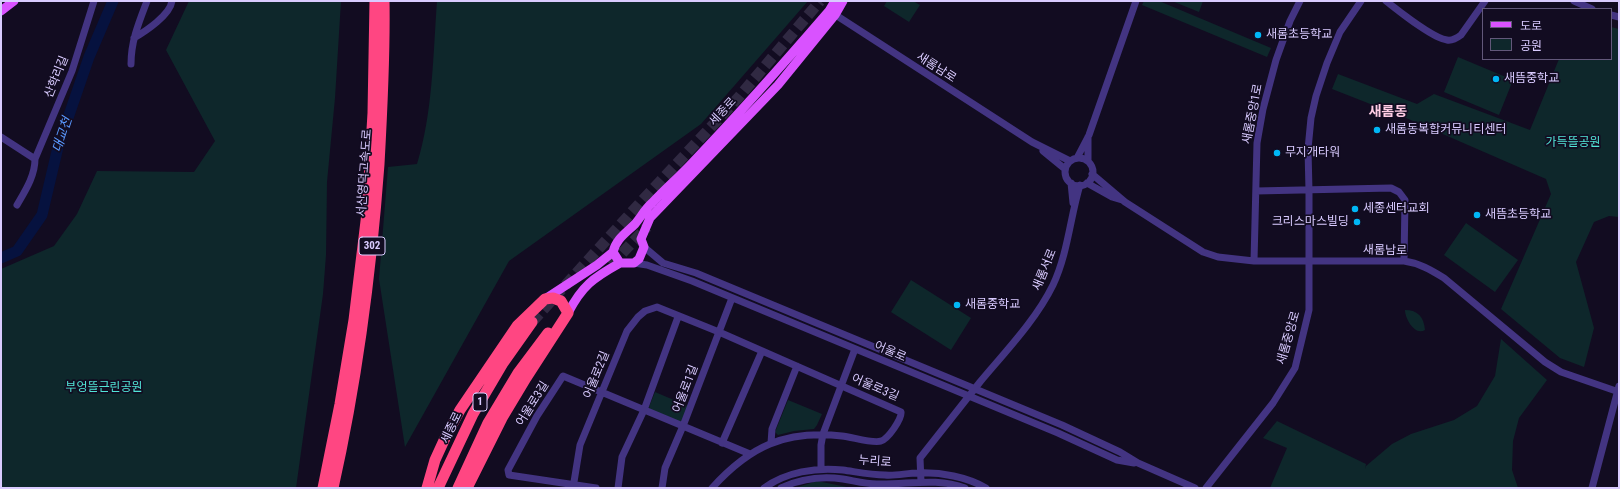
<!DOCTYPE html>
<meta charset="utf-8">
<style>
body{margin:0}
#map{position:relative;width:1620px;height:489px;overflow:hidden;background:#120c21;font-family:"Roboto Condensed","Noto Sans KR",sans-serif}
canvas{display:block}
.frame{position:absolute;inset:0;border:2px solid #d9cbff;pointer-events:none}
.legend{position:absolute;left:1482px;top:8px;width:130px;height:52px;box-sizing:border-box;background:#120c21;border:1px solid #62587a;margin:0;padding:5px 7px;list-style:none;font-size:12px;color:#d9cbff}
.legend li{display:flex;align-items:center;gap:8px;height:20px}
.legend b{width:20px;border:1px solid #62587a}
</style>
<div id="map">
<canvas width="1620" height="489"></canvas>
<div class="frame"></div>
<ul class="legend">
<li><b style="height:5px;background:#d952ff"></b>도로</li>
<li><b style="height:11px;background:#0e272b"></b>공원</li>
</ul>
</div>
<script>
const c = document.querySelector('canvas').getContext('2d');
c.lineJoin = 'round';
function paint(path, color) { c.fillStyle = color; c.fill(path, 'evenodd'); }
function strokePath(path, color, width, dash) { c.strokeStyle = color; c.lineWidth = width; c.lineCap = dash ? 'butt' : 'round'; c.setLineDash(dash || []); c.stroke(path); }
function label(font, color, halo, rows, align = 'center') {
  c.font = font + ' "Roboto Condensed","Noto Sans KR",sans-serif'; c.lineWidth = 3.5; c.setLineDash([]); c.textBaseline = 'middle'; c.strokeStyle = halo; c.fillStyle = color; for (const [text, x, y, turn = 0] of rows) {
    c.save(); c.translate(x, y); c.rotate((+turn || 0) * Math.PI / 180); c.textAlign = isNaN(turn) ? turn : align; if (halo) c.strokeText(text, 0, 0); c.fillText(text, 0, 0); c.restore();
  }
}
const green = new Path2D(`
 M189,1H341L335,98L327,182L326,255L323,294L296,488H1V269L54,246L77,214L97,171L194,172L215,141L166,50Z
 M437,1H808L701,124L509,261L405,447L379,279L388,167L417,164C433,112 433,55 437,1Z
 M887,1H913L920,5L909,22L884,6Z
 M1144,1H1159L1271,48L1267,57L1142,5Z
 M1172,1H1203L1199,12Z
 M1611,27L1619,29V217L1609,216L1594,222L1576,262L1594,328L1584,367L1560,358L1501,309L1551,194L1546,179L1406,118L1332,89L1338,74L1417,104L1434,94L1530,130L1559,59H1611Z
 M1458,57L1513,80L1499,115L1444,92Z
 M1466,223L1518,260L1495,292L1444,255Z
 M911,280L971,318L951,350L891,312Z
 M1405,310C1418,310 1424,317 1425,330C1415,336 1405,319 1405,310Z
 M1501,339L1547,380L1519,418L1513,441L1512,470L1518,488H1270L1287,448L1263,438L1277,421L1366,464L1365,469L1366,466L1392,444L1411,434L1454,420L1477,406L1495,376Z
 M655,392L688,406L682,421L679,423L651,411L649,407Z
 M788,400L822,414L817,425L814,429L794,431L778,435L775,432Z
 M817,481L852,488H795Z`);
const river = new Path2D(`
 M1,258L17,251L42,215L58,147L89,57L113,1`);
const highwayTunnel = new Path2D(`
 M611,265L647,227
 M532,322L640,203L738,98L820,1`);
const minor = new Path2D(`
 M1386,1C1399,11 1432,38 1447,40C1452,41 1457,38 1461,35L1485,1
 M1574,1L1592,9
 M831,12L1032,142L1070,161
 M1611,15L1619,17
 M134,38C146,31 170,15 172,1
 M131,64C131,41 139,22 147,1
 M1,137L35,159C35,176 25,191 17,205
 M1043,151L1065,169
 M1077,158L1089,135L1136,1
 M1065 172a14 14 0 1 1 28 0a14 14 0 1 1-28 0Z
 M35,159L72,71L94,1
 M1088,161V137
 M1092,174L1125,202L1203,252L1218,257L1254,261H1404C1419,263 1431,270 1444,278L1545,362L1561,372L1619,392
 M1071,183L1073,203
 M1087,183L1112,197L1122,200
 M1256,191L1391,188L1399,192L1405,200L1404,261
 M644,247L663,263L696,273L1062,425L1120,452L1138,463L1195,488
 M1254,261L1257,143L1263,109L1276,60L1290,21L1300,1
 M634,263L647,265L692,281L1058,433L1117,460L1134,463
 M722,443L762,351
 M771,443L772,429L797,366
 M821,469V445L823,434L855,349
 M921,482L920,458C940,433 960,407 980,382C1005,352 1036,320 1053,285C1068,253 1070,218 1080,185
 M573,488L580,445L627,331L638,317L645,311L657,307L719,332L901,412C902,419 888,439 881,441C874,444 852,437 842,436C785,430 750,446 712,488
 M596,488L509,475L508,470L537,416L563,376L750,454
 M618,488L622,457L644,410L678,317
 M662,488L665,468L683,426L732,298
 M764,488C786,472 816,467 843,470C857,472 871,475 885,475C896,476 907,473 918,473C941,472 967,477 986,488
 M781,488C800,479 822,476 843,479C855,481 865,484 877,484C907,485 936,477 965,488
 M1206,488L1273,403L1295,368L1309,310V191L1308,149L1311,118L1316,96L1327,63L1340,32L1361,1
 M1592,488L1619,386`);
const major = new Path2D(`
 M835,1L829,11C785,62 740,113 693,162C680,176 665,189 652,203C645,209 641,217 635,224C626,233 616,239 613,252L620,263H634L639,259L644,247L641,239L650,218L778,85L835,15L843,1
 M1,11L14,1
 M545,299L597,265L613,252
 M568,313C582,286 593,278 620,263`);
const highway = new Path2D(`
 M323,488L340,404L354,320L367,213L373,113L375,1
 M333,488C357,381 371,273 379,164C382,110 385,55 384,1
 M427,488L435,460L446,436L460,410L517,326L545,299L553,298L561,301L568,313L526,378L502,418L467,488
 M438,488L473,414L503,363L532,322
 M458,488L488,423L518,373L548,333`);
const markers = [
 [1258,35,4,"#00b7f6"],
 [1496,79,4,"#00b7f6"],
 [1377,130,4,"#00b7f6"],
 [1277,153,4,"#00b7f6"],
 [1355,209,4,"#00b7f6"],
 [1477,215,4,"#00b7f6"],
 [1357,222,4,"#00b7f6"],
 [957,305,4,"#00b7f6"]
];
const shields = [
 [372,246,26],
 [480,402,14]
];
const shieldNames = [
 ["302",372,246],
 ["1",480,402]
];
const poiNames = [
 ["새롬초등학교",1266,35],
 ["새뜸중학교",1504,79],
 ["새롬동복합커뮤니티센터",1385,130],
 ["무지개타워",1285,153],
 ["세종센터교회",1363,209],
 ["새뜸초등학교",1485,215],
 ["크리스마스빌딩",1349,222,"right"],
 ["새롬중학교",965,305]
];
const streetNames = [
 ["새롬남로",936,68,33],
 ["산학리길",57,77,-68],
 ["세종로",723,112,-47],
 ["새롬중앙1로",1253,114,-79],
 ["서산영덕고속도로",365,173,-86],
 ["새롬남로",1385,251,1],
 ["새롬서로",1045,270,-68],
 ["새롬중앙로",1289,338,-74],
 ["어울로",890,352,23],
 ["어울로2길",597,375,-68],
 ["어울로3길",875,388,23],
 ["어울로1길",686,389,-69],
 ["어울로3길",533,404,-58],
 ["세종로",452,428,-64],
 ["누리로",875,462,4]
];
const parkNames = [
 ["가득뜰공원",1573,143],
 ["부엉뜰근린공원",104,388]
];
const waterNames = [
 ["대교천",63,135,-72]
];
const quarterNames = [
 ["새롬동",1388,112]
];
paint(green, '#0e272b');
strokePath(river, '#06123f', 11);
strokePath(highwayTunnel, '#302942', 11, [11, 5.5]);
strokePath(minor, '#433482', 7);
strokePath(major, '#d952ff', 9);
strokePath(highway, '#ff4682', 11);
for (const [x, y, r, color] of markers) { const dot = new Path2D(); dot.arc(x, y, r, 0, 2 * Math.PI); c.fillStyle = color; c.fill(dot); strokePath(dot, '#120c21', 1.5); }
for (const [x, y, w] of shields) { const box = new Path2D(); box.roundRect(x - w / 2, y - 9, w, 18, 3); c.fillStyle = '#120c21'; c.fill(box); strokePath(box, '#d9cbff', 1); }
label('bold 11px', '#d9cbff', null, shieldNames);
label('12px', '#d9cbff', '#120c21', poiNames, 'left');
label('12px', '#d9cbff', '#120c21', streetNames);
label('12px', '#51e5d7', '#120c21', parkNames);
label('italic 13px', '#5998ff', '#120c21', waterNames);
label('bold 14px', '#ffcde5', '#120c21', quarterNames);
</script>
